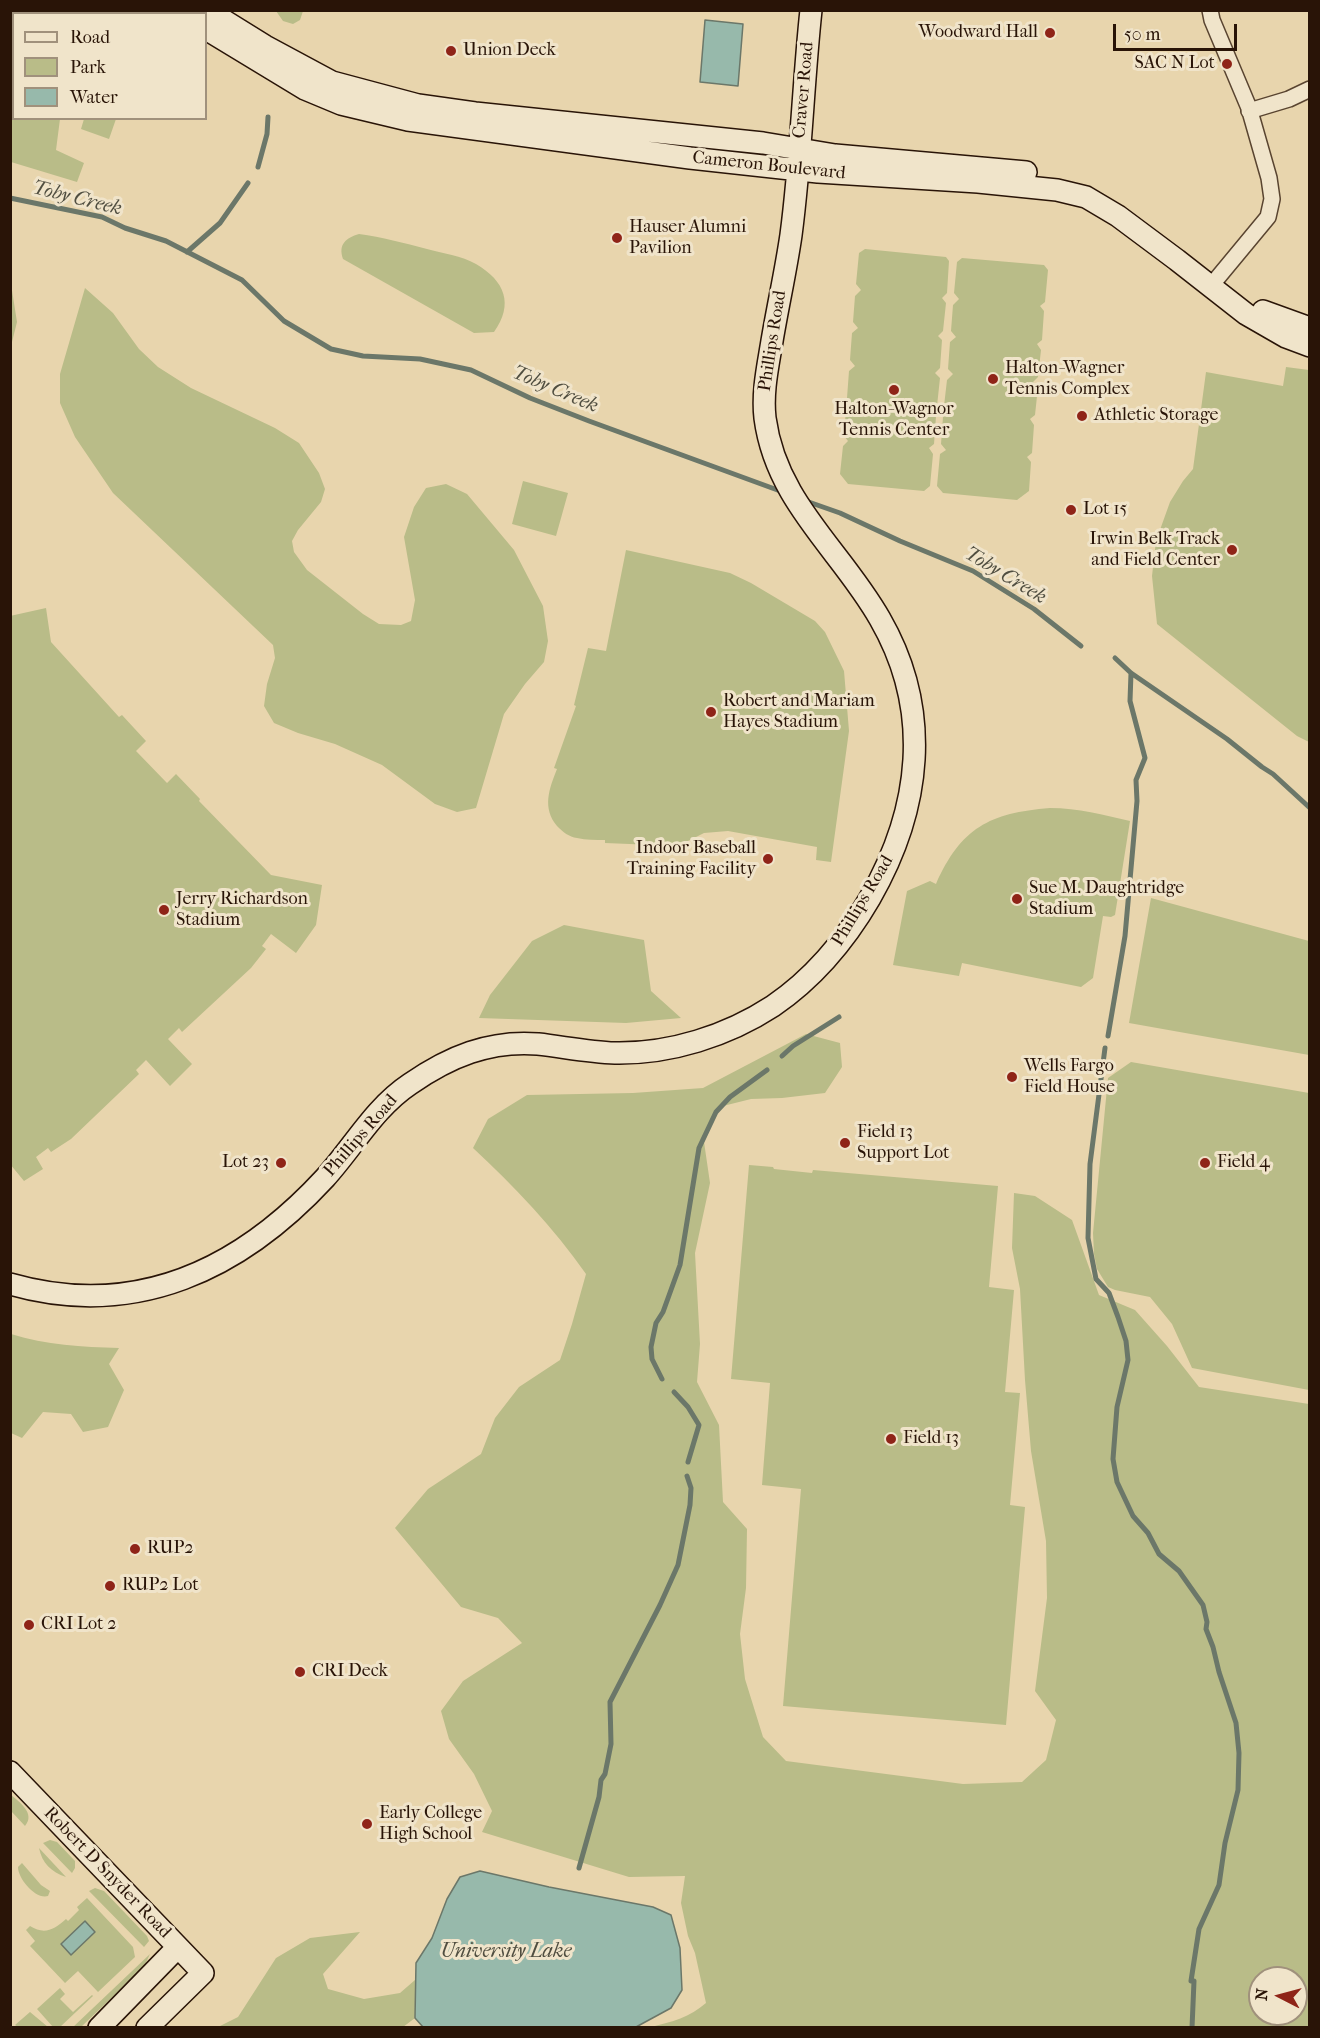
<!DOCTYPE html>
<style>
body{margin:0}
#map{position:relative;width:1320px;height:2038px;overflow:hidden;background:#e8d5ad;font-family:"IM FELL French Canon",serif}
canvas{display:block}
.frame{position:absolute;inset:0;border:12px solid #291407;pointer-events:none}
.legend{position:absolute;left:12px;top:12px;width:195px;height:108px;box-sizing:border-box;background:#f0e4ca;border:2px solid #a0917c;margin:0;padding:8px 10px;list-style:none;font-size:18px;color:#291407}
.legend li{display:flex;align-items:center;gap:12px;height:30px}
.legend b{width:30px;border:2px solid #a0917c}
.north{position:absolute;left:1248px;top:1966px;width:60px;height:60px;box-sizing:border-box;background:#f0e4ca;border:2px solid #a0917c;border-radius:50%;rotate:276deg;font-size:16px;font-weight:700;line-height:24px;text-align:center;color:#291407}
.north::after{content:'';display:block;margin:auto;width:21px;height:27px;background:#8f2418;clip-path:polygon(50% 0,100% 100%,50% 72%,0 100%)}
.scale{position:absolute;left:1113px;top:24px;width:124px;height:27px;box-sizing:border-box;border:3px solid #291407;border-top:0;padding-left:8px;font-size:18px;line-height:21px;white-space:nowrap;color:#291407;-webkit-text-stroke:4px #f0e4ca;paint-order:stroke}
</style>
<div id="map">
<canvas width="1320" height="2038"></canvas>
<div class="frame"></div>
<ul class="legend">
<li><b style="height:8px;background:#f0e4ca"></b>Road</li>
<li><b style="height:16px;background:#b9bc88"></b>Park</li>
<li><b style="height:16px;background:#97b9ab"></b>Water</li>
</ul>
<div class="north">N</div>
<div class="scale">50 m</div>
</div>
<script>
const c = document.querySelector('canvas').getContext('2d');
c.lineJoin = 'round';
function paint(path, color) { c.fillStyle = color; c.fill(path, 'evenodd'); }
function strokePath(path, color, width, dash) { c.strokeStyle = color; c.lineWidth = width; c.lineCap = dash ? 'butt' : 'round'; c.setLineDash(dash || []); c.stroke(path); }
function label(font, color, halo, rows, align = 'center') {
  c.font = font + ' "IM FELL French Canon",serif'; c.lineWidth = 6; c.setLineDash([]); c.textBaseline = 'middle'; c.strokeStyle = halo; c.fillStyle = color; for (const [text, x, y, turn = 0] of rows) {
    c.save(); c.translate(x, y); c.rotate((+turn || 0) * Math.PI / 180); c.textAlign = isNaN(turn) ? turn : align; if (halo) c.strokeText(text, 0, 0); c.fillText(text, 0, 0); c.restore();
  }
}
const green = new Path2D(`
 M138,10L143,13L14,14V118L60,119L56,150L84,163L77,182L11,162V11Z
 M276,11H303L300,20L293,24L283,21Z
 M84,119H116L109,139L81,129Z
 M359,234C382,237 404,243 427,249C442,253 462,256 476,264C505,281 514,304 494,332L474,333L343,259C338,244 346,238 359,234Z
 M865,249L946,257L949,261L947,293L942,298L946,303L943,331L938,336L942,340L940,368L935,373L940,378L937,406L932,411L936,416L934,444L929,448L933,454L930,486L924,491L848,484L840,474L843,446L848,441L844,436L846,409L852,404L847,398L849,371L855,366L850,360L852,333L858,328L853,322L855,296L861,290L856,284L859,253Z
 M962,258L1044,265L1048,270L1045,302L1040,306L1044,311L1042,340L1037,344L1041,350L1038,377L1033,382L1038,387L1035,415L1030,419L1034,425L1032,453L1027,457L1031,462L1029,491L1017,500L943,493L937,486L940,454L946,450L941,444L943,417L949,412L944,406L947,380L953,374L948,369L950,342L956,337L951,331L953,305L959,299L954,293L957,262Z
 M11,284L17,322L11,346L10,284Z
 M85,288L113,313L139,349L158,367L191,388L275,428L299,443L319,473L325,489L321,502L298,530L292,541L294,552L307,570L363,614L379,624L401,625L411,621L415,600L404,537L414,507L426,488L446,484L467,494L514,550L543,606L548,641L544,662L525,684L504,714L476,808L457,812L435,804L382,765L335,744L298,733L274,723L264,706L267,684L275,658L273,645L113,493L75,437L60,403V374Z
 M1286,367L1309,370V742L1297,736L1157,624L1152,576L1156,541L1170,502L1183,481L1193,469L1206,372L1283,386Z
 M523,481L568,493L556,536L512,524Z
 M626,550L730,573L751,583L815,621L825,632L844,671L849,731L831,862L816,860L817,847L728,831L704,833L678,846L605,843V840C596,840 586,840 577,838C569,837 563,832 557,826C542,808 549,789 557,769L554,768L576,706L574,705L588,648L606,651Z
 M46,608L51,642L119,717L122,715L146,741L136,751L167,783L176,774L200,799L199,801L271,875L322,885L316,925L296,953L271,934L262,946L266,949L251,968L182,1032L179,1028L168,1039L192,1064L170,1086L146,1060L136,1070L139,1074L71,1139L51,1152L48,1148L36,1157L43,1169L24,1181L10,1164V616Z
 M1050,808C1078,808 1104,815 1130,821L1115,915L1111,917L1103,916L1093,978L1081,987L962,963L959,976L893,965L907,891L930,881L936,884C961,828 989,813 1050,808Z
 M1151,898L1309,941V1055L1129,1023Z
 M564,925L644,940L651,991L681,1018L626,1023L479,1018L490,995L532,941Z
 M806,1034L840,1043L842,1067L825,1093L782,1098L751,1099L719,1107L703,1135L710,1183L695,1253L700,1344L697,1382L719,1425L723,1502L747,1529L746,1588L740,1634L745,1679L763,1737L786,1761L963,1784L1022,1782L1046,1760L1056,1720L1035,1691L1047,1598L1046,1541L1031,1451L1025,1380L1020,1289L1012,1248L1014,1193L1035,1196L1072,1220L1099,1295L1135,1310L1167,1346L1199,1387L1309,1404V2027H651C672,2022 690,2017 706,2003L695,1953L688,1936L681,1903L685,1876L629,1877L482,1832L492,1811L474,1774L449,1739L441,1711L463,1681L522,1643L498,1618L461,1607L395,1528L428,1489L481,1454L495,1418L519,1387L560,1360L572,1324L586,1274C554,1228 514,1186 473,1148L488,1119L527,1095L633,1093L703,1088ZM1260,1978H1296V2014H1260Z
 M1131,1062L1309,1093V1390L1192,1368L1172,1324L1150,1297L1115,1290L1108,1287L1097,1269L1094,1254L1093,1233L1108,1078Z
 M749,1165L773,1167L774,1169L812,1173L813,1170L998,1186L989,1287L1014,1290L1005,1392L1020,1393L1010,1505L1025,1507L1006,1725L783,1706L801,1489L762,1485L770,1383L731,1379Z
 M11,1334C46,1345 82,1347 119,1348L109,1364L124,1390L108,1427L83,1432L71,1414L43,1412L22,1438L11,1433Z
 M10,1794C19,1802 36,1813 25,1826L11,1811Z
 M50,1840L57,1842L75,1861V1868L72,1873L43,1843Z
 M39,1848L66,1877C51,1872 42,1863 39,1848Z
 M22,1863L41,1885L50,1891L48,1896C36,1900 18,1879 18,1867Z
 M95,1888L104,1891L147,1936L149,1941L144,1947L89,1891Z
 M87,1898L133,1947L135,1957L98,1992L78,1971L65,1983L30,1946L35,1941L26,1930L30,1926C44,1935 54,1930 66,1919L68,1921L79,1910L77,1907Z
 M360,1932L323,1974L328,1989L364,1999L400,1993L415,1980V2018L403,2027L216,2028L238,2017L276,1958L310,1938Z
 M150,1954L144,1967L81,2027L72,2028Z
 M60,1988L65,1994L60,1999L73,2012L92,1995L93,1996L60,2027H53L37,2009Z
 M30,2012L48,2027H18L15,2025Z`);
const water = new Path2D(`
 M705,20L743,24L738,86L700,82Z
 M480,1871L549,1887L653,1907L671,1915L680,1948L682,1990L671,2008L636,2027H423L415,2018L416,1963L432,1938L447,1899L460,1877Z
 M85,1921L95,1932L71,1955L61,1944Z`);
const stream = new Path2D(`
 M258,167L267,134L268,117
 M10,198L102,217L125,228L166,241L242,280L284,321L331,349L363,356L420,359L471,370L530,398L589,421L783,492
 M187,252L220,223L248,183
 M803,500L840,513L900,541L973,571L1034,609L1081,646
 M1115,658L1131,673L1227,739L1262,767L1273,774L1310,808
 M1108,1036L1125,936L1137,801L1136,780L1145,758L1130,701L1131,673
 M1105,1048L1090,1164L1088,1238L1096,1279L1109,1293L1118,1317L1126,1341L1128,1360L1117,1407L1113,1459L1117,1482L1133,1516L1148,1533L1159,1554L1179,1571L1203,1605L1207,1622L1206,1629L1213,1647L1219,1672L1236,1723L1239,1753L1238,1790L1225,1843L1219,1885L1199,1929L1191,1981H1194L1192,2028
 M782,1056L793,1046L839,1017
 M662,1379L652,1359L651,1347L656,1323L663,1312L680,1265L699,1148L716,1112L730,1097L767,1070
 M674,1392L688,1407L699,1425L688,1462
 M579,1868L599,1797L601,1780L605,1774L611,1744L610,1702L660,1605L678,1565L690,1505L691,1488L687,1476`);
const street = new Path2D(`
 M1210,10L1212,20L1249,108L1269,178L1272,199L1268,217L1210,287
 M1249,111L1289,99L1310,89`);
const secondary = new Path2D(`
 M177,10L181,14
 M207,10L265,46L332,82L418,105L475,113L763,143L835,155L1026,172
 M206,29L305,89L341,104L408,120L690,158L818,172L978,182L1057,190L1086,197L1118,216L1177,260L1246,314L1286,337L1310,346
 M1263,311L1310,328
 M10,1284C136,1320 241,1269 325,1178C354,1146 374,1108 410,1084C449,1057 489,1040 538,1044C564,1047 589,1052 615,1053C670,1054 727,1036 773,1006C814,978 845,941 870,898C921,809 933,711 880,619C841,550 776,502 765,418C762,392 768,366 772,341C778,305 786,270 791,235C801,160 803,85 811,10
 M10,1772L203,1973L147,2028
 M99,2028L178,1947`);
const markers = [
 [1050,33,6,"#8f2418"],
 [451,51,6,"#8f2418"],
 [1227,64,6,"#8f2418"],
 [617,238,6,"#8f2418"],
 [993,379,6,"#8f2418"],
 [894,390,6,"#8f2418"],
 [1082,416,6,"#8f2418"],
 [1071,510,6,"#8f2418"],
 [1232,550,6,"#8f2418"],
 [711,712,6,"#8f2418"],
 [768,859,6,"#8f2418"],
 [1017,899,6,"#8f2418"],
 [164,910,6,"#8f2418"],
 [1012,1077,6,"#8f2418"],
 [845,1143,6,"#8f2418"],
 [281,1163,6,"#8f2418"],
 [1205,1163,6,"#8f2418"],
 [891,1439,6,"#8f2418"],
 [135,1549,6,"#8f2418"],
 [110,1586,6,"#8f2418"],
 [29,1625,6,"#8f2418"],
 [300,1672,6,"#8f2418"],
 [367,1824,6,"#8f2418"]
];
const poiNames = [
 ["Woodward Hall",1038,33,"right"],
 ["Union Deck",463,51],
 ["SAC N Lot",1215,64,"right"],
 ["Hauser Alumni",629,228],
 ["Pavilion",629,249],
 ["Halton-Wagner",1005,369],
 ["Tennis Complex",1005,390],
 ["Halton-Wagnor",894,410,"center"],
 ["Tennis Center",894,431,"center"],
 ["Athletic Storage",1094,416],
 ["Lot 15",1083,510],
 ["Irwin Belk Track",1220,540,"right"],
 ["and Field Center",1220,561,"right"],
 ["Robert and Mariam",723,702],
 ["Hayes Stadium",723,723],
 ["Indoor Baseball",756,849,"right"],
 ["Training Facility",756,870,"right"],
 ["Sue M. Daughtridge",1029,889],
 ["Stadium",1029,910],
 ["Jerry Richardson",176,900],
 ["Stadium",176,921],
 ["Wells Fargo",1024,1067],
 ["Field House",1024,1088],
 ["Field 13",857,1133],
 ["Support Lot",857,1154],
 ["Lot 23",269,1163,"right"],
 ["Field 4",1217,1163],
 ["Field 13",903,1439],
 ["RUP2",147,1549],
 ["RUP2 Lot",122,1586],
 ["CRI Lot 2",41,1625],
 ["CRI Deck",312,1672],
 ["Early College",379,1814],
 ["High School",379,1835]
];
const streetNames = [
 ["Craver Road",804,90,-85],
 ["Cameron Boulevard",769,166,6],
 ["Phillips Road",773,341,-81],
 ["Phillips Road",863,901,-59],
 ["Phillips Road",361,1136,-49],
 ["Robert D Snyder Road",107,1873,46]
];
const waterNames = [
 ["Toby Creek",77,199,14],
 ["Toby Creek",555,390,23],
 ["Toby Creek",1005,576,31],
 ["University Lake",506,1952]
];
paint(green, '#b9bc88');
paint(water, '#97b9ab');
strokePath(water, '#6b7769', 1.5);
strokePath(stream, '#6b7769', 5);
strokePath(street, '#594430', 18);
strokePath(secondary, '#291407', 24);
strokePath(street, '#f0e4ca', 15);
strokePath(secondary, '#f0e4ca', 21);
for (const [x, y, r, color] of markers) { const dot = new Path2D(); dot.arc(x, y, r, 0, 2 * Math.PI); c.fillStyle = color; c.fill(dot); strokePath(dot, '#f0e4ca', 2); }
label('18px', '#291407', '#f0e4ca', poiNames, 'left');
label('18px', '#291407', '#f0e4ca', streetNames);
label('italic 20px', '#504e40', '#f0e4ca', waterNames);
</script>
